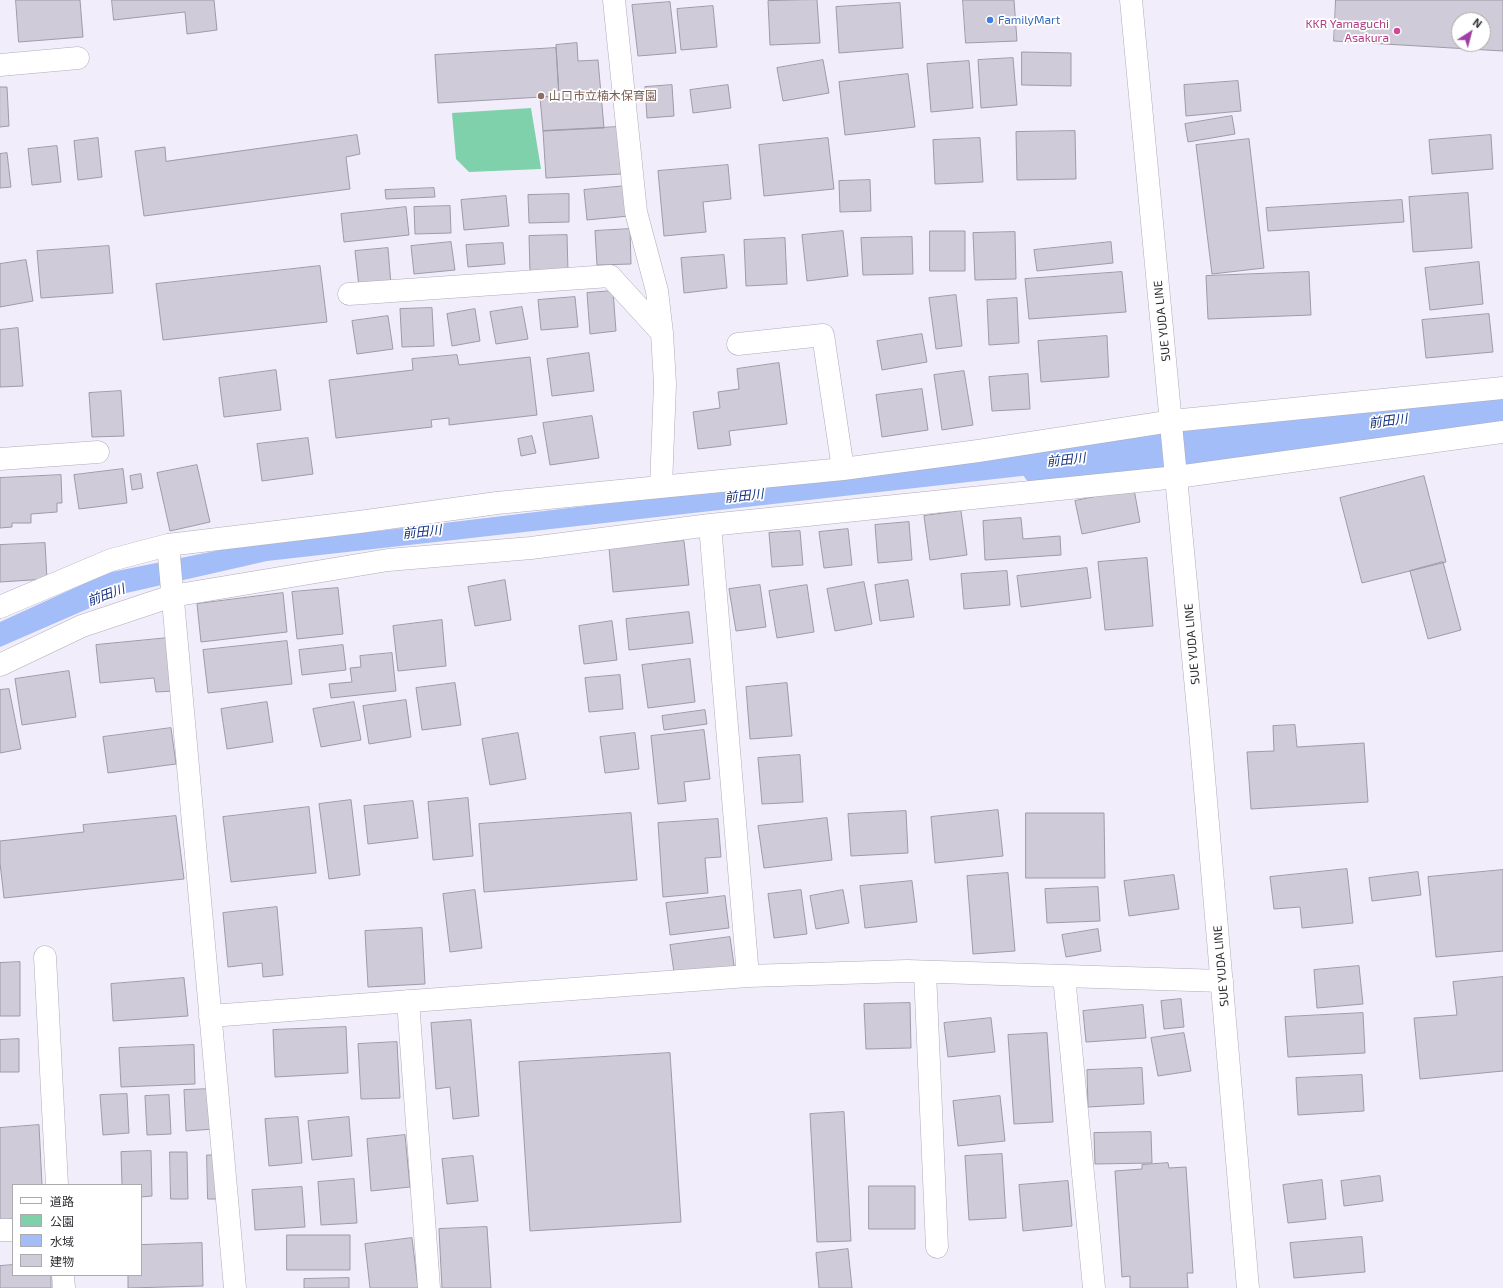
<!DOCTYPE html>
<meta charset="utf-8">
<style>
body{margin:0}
#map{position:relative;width:1503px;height:1288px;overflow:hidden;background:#f1edfb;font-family:"Exo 2","Noto Sans JP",sans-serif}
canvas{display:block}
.legend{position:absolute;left:12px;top:1184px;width:130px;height:92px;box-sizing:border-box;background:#fff;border:1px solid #ababad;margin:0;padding:5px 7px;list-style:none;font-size:12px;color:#2e2d32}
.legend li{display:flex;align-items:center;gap:8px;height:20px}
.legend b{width:20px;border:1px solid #ababad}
.north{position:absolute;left:1451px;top:12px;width:40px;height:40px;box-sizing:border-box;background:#fff;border:1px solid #ababad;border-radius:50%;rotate:36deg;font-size:11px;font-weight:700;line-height:16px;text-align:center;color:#2e2d32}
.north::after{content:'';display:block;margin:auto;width:14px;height:18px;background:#a13fa6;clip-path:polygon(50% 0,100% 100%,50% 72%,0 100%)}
</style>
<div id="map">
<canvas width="1503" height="1288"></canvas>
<ul class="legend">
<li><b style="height:5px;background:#fff"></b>道路</li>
<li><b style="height:11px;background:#7ed1ab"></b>公園</li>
<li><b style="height:11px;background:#a2bdf7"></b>水域</li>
<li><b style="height:11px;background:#cfcbd9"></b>建物</li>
</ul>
<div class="north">N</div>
</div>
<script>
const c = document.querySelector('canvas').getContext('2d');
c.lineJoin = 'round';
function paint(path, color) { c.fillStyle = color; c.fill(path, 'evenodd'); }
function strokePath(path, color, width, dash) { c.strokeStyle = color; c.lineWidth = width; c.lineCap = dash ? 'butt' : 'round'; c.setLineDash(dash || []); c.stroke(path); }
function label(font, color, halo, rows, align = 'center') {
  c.font = font + ' "Exo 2","Noto Sans JP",sans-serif'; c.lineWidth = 3.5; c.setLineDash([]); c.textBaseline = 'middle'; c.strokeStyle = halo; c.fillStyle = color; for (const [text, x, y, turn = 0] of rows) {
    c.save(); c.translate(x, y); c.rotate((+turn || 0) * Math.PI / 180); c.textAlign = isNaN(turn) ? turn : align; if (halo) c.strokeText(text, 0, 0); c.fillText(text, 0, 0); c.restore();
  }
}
const green = new Path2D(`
 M531,108L541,169L469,172L456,159L452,113Z`);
const water = new Path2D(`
 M1126,441V453L1128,464L267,561L122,594L0,647V622L107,573L220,550Z`);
const river = new Path2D(`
 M1048,462L1503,407`);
const building = new Path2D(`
 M16,0H80L83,37L19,42Z
 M112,0H214L217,30L187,34L185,12L114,20Z
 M817,0L820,43L770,45L768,1Z
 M963,0H1014L1017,41L966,43Z
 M1336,0H1503V51L1334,41ZM1459,20H1483V44H1459Z
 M670,2L676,53L638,56L632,5Z
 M900,3L903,48L839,53L836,7Z
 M713,6L717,47L681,50L677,9Z
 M577,43L578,61L598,60L604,128L543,131L540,97L559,96L556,45Z
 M556,48L559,96L438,103L435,55Z
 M1022,52L1071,53V86L1022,85Z
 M1013,58L1017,105L981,108L978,60Z
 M823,60L829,93L783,101L777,68Z
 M969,61L973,108L931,112L927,64Z
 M908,74L915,127L845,135L839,82Z
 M1238,81L1241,111L1186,116L1184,85Z
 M672,85L674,116L647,118L645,87Z
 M728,85L731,108L693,113L690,90Z
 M0,87H7L9,126L0,127Z
 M1232,116L1235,134L1188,142L1185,124Z
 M618,127L621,174L546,178L543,131Z
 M1075,131L1076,179L1017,180L1016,132Z
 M357,135L360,154L346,157L350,189L144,216L135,151L165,147L166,161Z
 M1491,135L1493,169L1432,174L1429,140Z
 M98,138L102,177L78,180L74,141Z
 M828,138L834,189L764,196L759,145Z
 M980,138L983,182L935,184L933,140Z
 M1249,139L1264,268L1212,274L1196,145Z
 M57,146L61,182L32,185L28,149Z
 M7,153L11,187L0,188V154Z
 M728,165L731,199L703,202L706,232L664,236L658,171Z
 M870,180L871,211L840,212L839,181Z
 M626,186L629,216L587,220L584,190Z
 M434,188L435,197L386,199L385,190Z
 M1468,193L1472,248L1413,252L1409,197Z
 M569,194V222L529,223L528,195Z
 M506,196L509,226L464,230L461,200Z
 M1402,200L1404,222L1268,231L1266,208Z
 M450,206L451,233L415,234L414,207Z
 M406,207L409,235L344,242L341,214Z
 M630,229L631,264L597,265L595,231Z
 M843,231L848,276L807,281L802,235Z
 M930,231H965V271H930Z
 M1015,232L1016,279L975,280L973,233Z
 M567,235L568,272L530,273L529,236Z
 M912,237L913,274L863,275L861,238Z
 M785,238L787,284L746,286L744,240Z
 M451,242L455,270L414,274L411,246Z
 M1111,242L1113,263L1037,271L1034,250Z
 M503,243L505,264L468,267L466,245Z
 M109,246L113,293L41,298L37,251Z
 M388,248L391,285L359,287L355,251Z
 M724,255L727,288L684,293L681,258Z
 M26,260L33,301L0,307V264Z
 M1479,262L1483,304L1430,310L1425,268Z
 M320,266L327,322L163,340L156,284Z
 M1122,272L1126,312L1029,319L1025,279Z
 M1309,272L1311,315L1208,319L1206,276Z
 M613,291L616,331L590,334L587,293Z
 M956,295L962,346L936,349L929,298Z
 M575,297L578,327L541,330L538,300Z
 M1017,298L1019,343L989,345L987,300Z
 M522,307L528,339L496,344L490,312Z
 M432,308L434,346L402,347L400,309Z
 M475,309L480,341L452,346L447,314Z
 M1489,314L1493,352L1426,358L1422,320Z
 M388,316L393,349L357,354L352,321Z
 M18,328L23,386L0,387V330Z
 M922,334L927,362L882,370L877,341Z
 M1107,336L1109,377L1041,382L1038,341Z
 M589,353L594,391L552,396L547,359Z
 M457,355L459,365L530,357L537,415L449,425V418L431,420L432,427L336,438L329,380L413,370L412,359Z
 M779,363L787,424L729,431L731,445L698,449L693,412L720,408L718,392L739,389L737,369Z
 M276,370L281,410L224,417L219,378Z
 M964,371L973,425L942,430L934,375Z
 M1028,374L1030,409L992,411L989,377Z
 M922,389L928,430L882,437L876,395Z
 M121,391L124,436L92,437L89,393Z
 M592,416L599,458L550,465L543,423Z
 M532,436L536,453L521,456L518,439Z
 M308,438L313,474L262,481L257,444Z
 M197,465L210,522L170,531L157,473Z
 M123,469L127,503L79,509L74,475Z
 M141,474L143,488L132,490L130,476Z
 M61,475L62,503H57V512L31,514V523H12V527L0,528V478Z
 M1424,476L1446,562L1362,583L1340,498Z
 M1134,489L1140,522L1082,534L1075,501Z
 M961,511L967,555L930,560L924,516Z
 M1021,518L1023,539L1060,536L1061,555L985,560L983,521Z
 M909,522L912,560L878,563L875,525Z
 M848,529L852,565L824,568L819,532Z
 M800,531L803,565L772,567L769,533Z
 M684,541L689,585L613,592L609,548Z
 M45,543L47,579L0,582V545Z
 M1147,558L1153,626L1105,630L1098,562Z
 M1443,562L1461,630L1428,639L1410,571Z
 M1087,568L1091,598L1021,607L1017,576Z
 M1007,571L1010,605L964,609L961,574Z
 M505,580L511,620L475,626L468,587Z
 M908,580L914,617L880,621L875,585Z
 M864,582L872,624L835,631L827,589Z
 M760,585L766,627L736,631L729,589Z
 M807,585L814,632L777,638L769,591Z
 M338,588L343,634L297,639L292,592Z
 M283,593L287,632L201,642L197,604Z
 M689,612L693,643L629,650L626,619Z
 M442,620L446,666L398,671L393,626Z
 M612,621L617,660L584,664L579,626Z
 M168,638L174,691L156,692L154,678L100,683L96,645Z
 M287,641L292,684L208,693L203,650Z
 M343,645L346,670L302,675L299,650Z
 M392,653L396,691L331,698L329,684L352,682L350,668L361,667L360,656Z
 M690,659L695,702L648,708L642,665Z
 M69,671L76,717L22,725L15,679Z
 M620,675L623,709L589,712L585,678Z
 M455,683L461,725L422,730L416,688Z
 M787,683L792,736L750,739L746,687Z
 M9,689L21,749L0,753V690Z
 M406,700L411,737L369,744L363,706Z
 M267,702L273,742L227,749L221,709Z
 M354,702L361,740L321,747L313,709Z
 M705,710L707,724L664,730L662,716Z
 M1295,725L1297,747L1364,743L1368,802L1251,809L1247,752L1274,751L1273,726Z
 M171,728L176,764L108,773L103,737Z
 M704,730L710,779L684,782L686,801L658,804L651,736Z
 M518,733L526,779L490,785L482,739Z
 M635,733L639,769L605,773L600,737Z
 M800,755L803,802L762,804L758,758Z
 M468,798L473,856L433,860L428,802Z
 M351,800L360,875L329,879L319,804Z
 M413,801L418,838L368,844L364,806Z
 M309,807L316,873L231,882L223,817Z
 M998,810L1003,856L935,863L931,817Z
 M906,811L908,853L851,856L848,814Z
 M631,813L637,880L484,892L479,824Z
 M1026,813H1104L1105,878H1026Z
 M176,816L184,879L4,898L0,863V841L84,832L83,825Z
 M827,818L832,860L764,868L758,826Z
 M718,819L721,857L705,858L708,893L663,897L658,823Z
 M1347,869L1353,923L1302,928L1300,907L1274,909L1270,877Z
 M1503,870V951L1436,957L1428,877Z
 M1418,872L1421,895L1372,901L1369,878Z
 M1008,873L1015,951L973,954L967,876Z
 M1174,875L1179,909L1129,916L1124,881Z
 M912,881L917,922L865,928L860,886Z
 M1098,887L1100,921L1047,923L1045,889Z
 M475,890L482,948L450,952L443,894Z
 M801,890L807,934L774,938L768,894Z
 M843,890L849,923L816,929L810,896Z
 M725,896L729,928L670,935L666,903Z
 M277,907L283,975L263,977L262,963L228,967L223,913Z
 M422,928L425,984L368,987L365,931Z
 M1098,929L1101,951L1066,957L1062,935Z
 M730,937L735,972L675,979L670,945Z
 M20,962V1016H0V963Z
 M1359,966L1363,1004L1317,1008L1314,970Z
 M1503,977V1071L1420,1079L1414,1018L1457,1015L1453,982Z
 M184,978L188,1016L113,1021L111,984Z
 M1181,999L1184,1027L1164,1029L1161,1001Z
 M910,1003L911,1048L866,1049L864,1004Z
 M1143,1005L1146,1038L1086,1042L1083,1011Z
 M1363,1013L1365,1053L1288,1057L1285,1017Z
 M991,1018L995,1052L948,1057L944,1023Z
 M471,1020L479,1116L453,1119L450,1087L436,1089L431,1023Z
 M346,1027L348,1073L275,1077L273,1030Z
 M1047,1033L1053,1122L1014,1124L1008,1035Z
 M1184,1033L1191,1071L1158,1076L1151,1038Z
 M19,1039V1072H0V1040Z
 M397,1042L400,1098L361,1099L358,1044Z
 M194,1045L195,1084L121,1087L119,1048Z
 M670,1053L681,1222L530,1231L519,1062Z
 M1142,1068L1144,1104L1088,1107L1087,1070Z
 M1362,1075L1364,1111L1298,1115L1296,1078Z
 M212,1089L214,1129L186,1131L184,1090Z
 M127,1094L129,1133L103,1135L100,1095Z
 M169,1095L171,1134L147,1135L145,1096Z
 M1000,1096L1005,1141L958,1146L953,1101Z
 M844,1112L851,1241L817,1242L810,1114Z
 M298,1117L302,1163L269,1166L265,1119Z
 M349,1117L352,1156L312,1160L308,1121Z
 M39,1125L42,1185H13V1219L0,1220V1128Z
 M1151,1132L1152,1163L1095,1164L1094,1133Z
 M405,1135L410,1187L371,1191L367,1139Z
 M151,1151L152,1196L141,1197V1185H122L121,1152Z
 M170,1152H187L188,1199H171Z
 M1002,1154L1006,1218L969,1220L965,1156Z
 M207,1155H224L225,1199H208Z
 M473,1156L478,1201L447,1204L442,1159Z
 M1168,1163L1169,1168L1186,1167L1193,1273H1187L1188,1288H1130V1276L1122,1277L1115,1171L1142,1169V1165Z
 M1380,1176L1383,1201L1344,1206L1341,1181Z
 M354,1179L357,1223L321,1225L318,1182Z
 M1322,1180L1326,1219L1288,1223L1283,1185Z
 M1068,1181L1072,1226L1023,1231L1019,1185Z
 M869,1186H915V1229H869Z
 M302,1187L305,1227L255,1230L252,1190Z
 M487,1227L491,1288H442L439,1229Z
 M287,1235H350V1270H287Z
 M1362,1237L1365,1272L1294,1278L1290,1243Z
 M412,1238L418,1288H370L365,1244Z
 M202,1243L203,1286L128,1288V1275H141V1245Z
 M848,1249L852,1288H819L816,1253Z
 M13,1265V1275H51V1288H0V1266Z
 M349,1278V1288H304V1279Z`);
const street = new Path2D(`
 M614,0L636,212L657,291L662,333L665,384L661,486
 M0,65L78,58
 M349,294L610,276L662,333
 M738,344L823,335L843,469
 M0,459L98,452
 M710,525L748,976
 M168,545L235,1288
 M0,607L111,560L168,545L359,522L497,503L843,469L978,451L1172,421L1503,388
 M0,665L82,626L172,596L388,560L531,548L710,525L1177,477L1503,432
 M45,957L57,1185
 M925,972L937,1247
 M1064,976L1094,1288
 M408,1001L429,1288
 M210,1016L748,976L907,971L1222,981
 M0,1230H13
 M63,1275L64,1288`);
const secondary = new Path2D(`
 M1131,0L1200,731L1248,1288`);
const markers = [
 [990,20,4,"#3f7fe0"],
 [1397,31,4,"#d1479c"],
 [541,96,4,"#8d6e63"]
];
const shopNames = [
 ["FamilyMart",998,20]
];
const hotelNames = [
 ["KKR Yamaguchi",1389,24],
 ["Asakura",1389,38]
];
const educationNames = [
 ["山口市立楠木保育園",549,96]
];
const streetNames = [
 ["SUE YUDA LINE",1162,321,-96],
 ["SUE YUDA LINE",1192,644,-95],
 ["SUE YUDA LINE",1221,966,-95]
];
const waterNames = [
 ["前田川",1388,421,-7],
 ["前田川",1066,460,-6],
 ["前田川",744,496,-6],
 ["前田川",422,532,-6],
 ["前田川",106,595,-20]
];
paint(green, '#7ed1ab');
paint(water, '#a2bdf7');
strokePath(river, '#a2bdf7', 56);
paint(building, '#cfcbd9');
strokePath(building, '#9e9ba8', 1);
strokePath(street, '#b0acba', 23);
strokePath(secondary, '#b0acba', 23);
strokePath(street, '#fff', 22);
strokePath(secondary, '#fff', 22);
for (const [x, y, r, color] of markers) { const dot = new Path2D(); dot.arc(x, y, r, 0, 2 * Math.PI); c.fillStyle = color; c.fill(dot); strokePath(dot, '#fff', 1.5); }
label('12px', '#366cbe', '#fff', shopNames, 'left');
label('12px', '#b23c85', '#fff', hotelNames, 'right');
label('12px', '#785e54', '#fff', educationNames, 'left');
label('12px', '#2e2d32', '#fff', streetNames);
label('italic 13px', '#143282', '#fff', waterNames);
</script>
